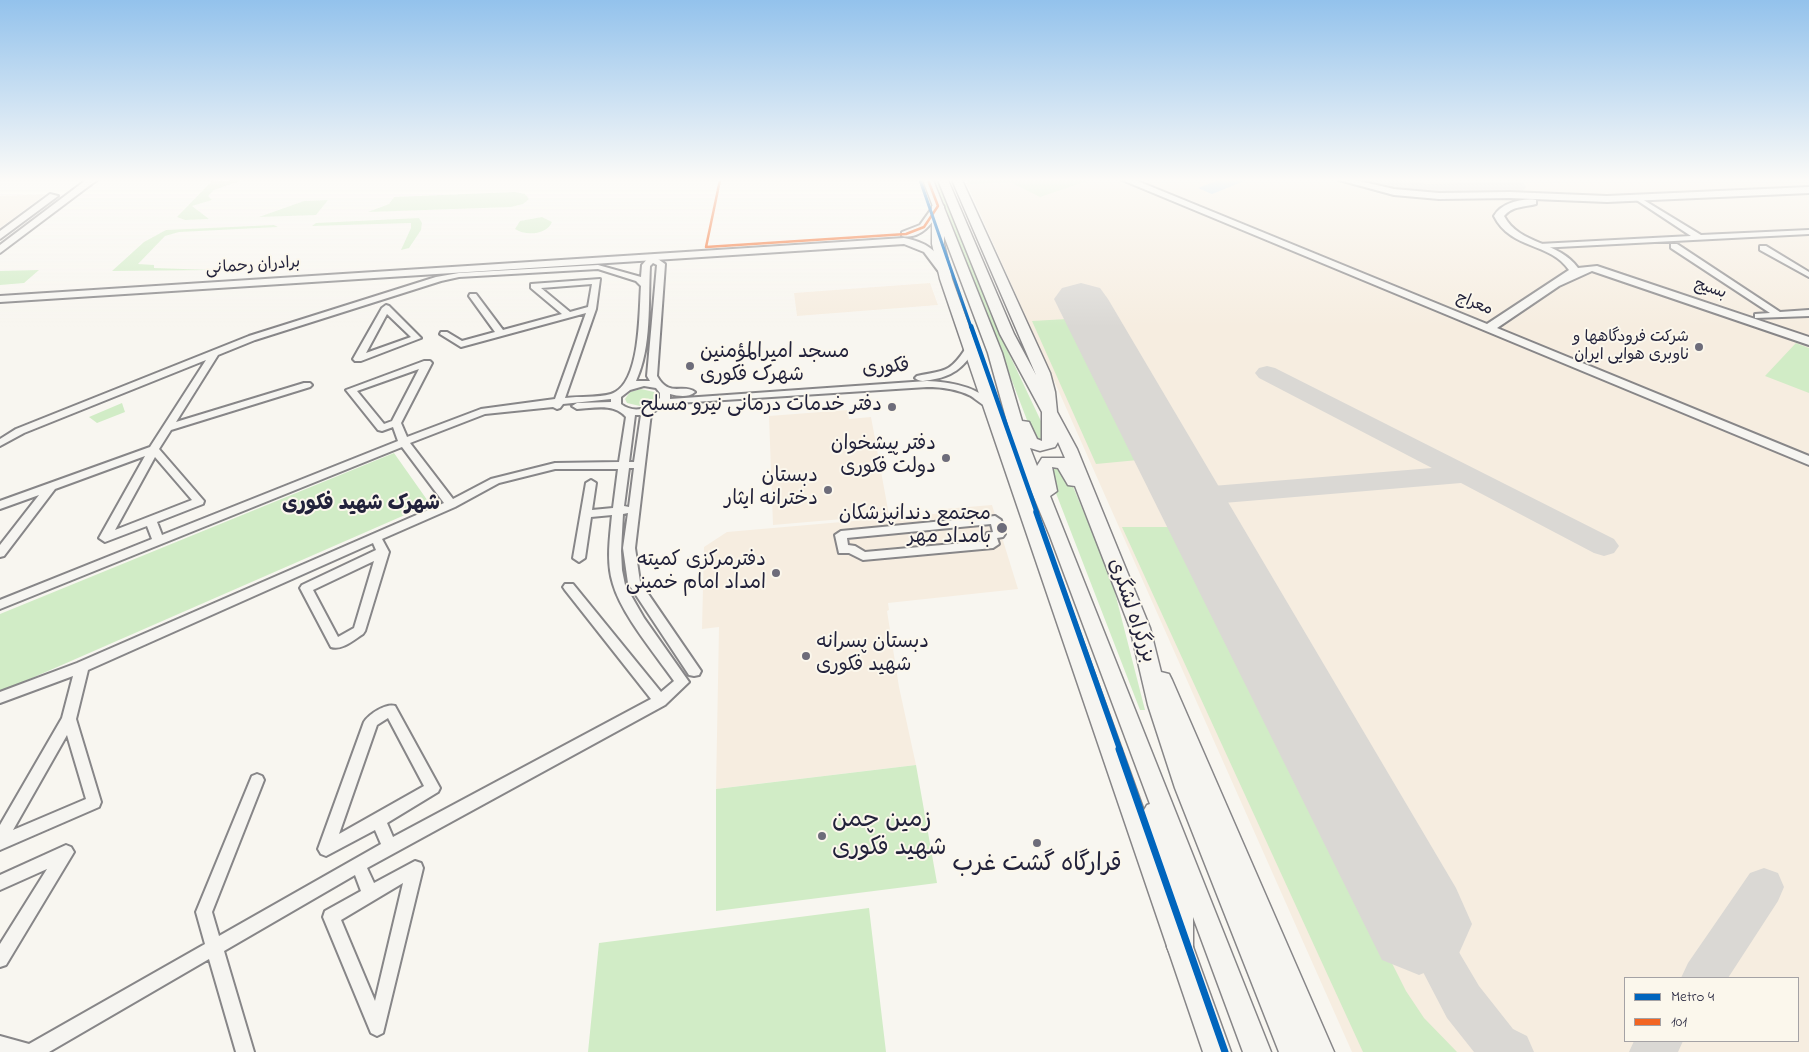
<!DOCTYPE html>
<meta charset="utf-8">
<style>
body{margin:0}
#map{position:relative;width:1809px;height:1052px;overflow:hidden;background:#f8f6f0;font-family:"Indie Flower",sans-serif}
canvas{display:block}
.legend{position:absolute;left:1624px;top:977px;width:175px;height:65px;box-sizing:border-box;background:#fbf7ec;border:1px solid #a4a2a5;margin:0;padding:6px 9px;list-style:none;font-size:15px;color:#22223b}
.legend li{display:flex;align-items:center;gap:10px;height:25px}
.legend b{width:25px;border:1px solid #a4a2a5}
</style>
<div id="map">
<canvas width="1809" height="1052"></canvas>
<ul class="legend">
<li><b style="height:6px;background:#0065bd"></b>Metro 4</li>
<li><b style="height:6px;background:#f26522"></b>101</li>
</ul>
</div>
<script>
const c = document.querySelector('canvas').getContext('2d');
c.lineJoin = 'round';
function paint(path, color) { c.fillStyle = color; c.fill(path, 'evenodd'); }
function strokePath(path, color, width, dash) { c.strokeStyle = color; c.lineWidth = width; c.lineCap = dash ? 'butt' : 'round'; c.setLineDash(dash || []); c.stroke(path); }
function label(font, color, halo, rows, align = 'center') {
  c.font = font + ' "Indie Flower","Playpen Sans Arabic",sans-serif'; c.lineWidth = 4; c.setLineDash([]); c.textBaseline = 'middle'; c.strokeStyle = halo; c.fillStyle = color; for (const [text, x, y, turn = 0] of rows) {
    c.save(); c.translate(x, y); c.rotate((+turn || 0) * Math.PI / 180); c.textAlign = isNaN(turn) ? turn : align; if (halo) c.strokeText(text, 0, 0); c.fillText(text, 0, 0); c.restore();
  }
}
const built = new Path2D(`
 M965,180H1809V1052H1352ZM1625,978H1798V1041H1625Z
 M46,194L0,228V196Z
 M930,283L938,305L797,316L794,293Z
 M847,410L849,419L871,417L889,515L773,525L769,416Z
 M992,505L1018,589L888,603L889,610L887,611L899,687L916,765L716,789L719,627L702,629L704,547L727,532L945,513L944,509Z`);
const green = new Path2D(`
 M242,180L214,190L208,196L212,200L192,206L209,219L185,220L177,217L212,181Z
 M935,180H938L1003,341L1048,436L1046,441H1035Z
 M967,180H1090L1040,197L1010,182L969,184Z
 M515,192L525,194L529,199L523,204L511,207L368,212L389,204L394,197Z
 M328,200L316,215L259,217L304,201Z
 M542,217L552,222C547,235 525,236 515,229L520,221Z
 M419,218L422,223L421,230L409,248L401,250L411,228V223L312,226L316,223Z
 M274,225L278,227L179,232L165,236L138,264L154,265V268L212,270L112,271L144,242L166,230Z
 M39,270L24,283L0,285V271Z
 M1067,319L1138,460L1096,464L1032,321Z
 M1796,343L1809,348V393L1765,376Z
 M641,389L654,392L656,396L653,401L640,406L627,403L625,399L630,392Z
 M122,403L125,412L97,423L89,417Z
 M394,453L430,504L0,692V614Z
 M1051,465L1066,470L1111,577L1145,710H1140L1047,470Z
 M1122,527H1172L1406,991L1424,1018L1457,1052H1363Z
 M916,765L937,883L716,911V789Z
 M869,908L886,1052H588L599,943Z`);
const water = new Path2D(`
 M1219,180H1247L1212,194L1198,188Z`);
const taxiway = new Path2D(`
 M1360,180H1402L1427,184L1517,182L1523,183L1526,187L1523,191L1517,192L1427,194L1369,185L1363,184Z
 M1267,366L1275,368L1614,539L1619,546L1614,553L1604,556L1594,553L1461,483L1188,506L1178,503L1174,497L1178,491L1188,488L1432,468L1259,378L1255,373L1259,368Z
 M1764,868L1778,873L1784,887L1778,901L1728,978H1681L1688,963L1750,873Z
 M1419,904L1434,910L1479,986L1513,1029L1527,1036L1534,1052H1474L1447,1018L1398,924L1404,910Z
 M1634,1041H1683L1678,1052H1629Z`);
const runway = new Path2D(`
 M1081,283L1100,288L1108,299L1456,888L1472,924L1456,960L1419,975L1382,960L1054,299L1062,288Z`);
const minor = new Path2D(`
 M1637,196L1701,235L1809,230V234L1539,248L1535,246L1539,244L1691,236L1635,199V197Z
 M1671,244H1677L1780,312L1809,310V316L1755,318V314L1770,313L1671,248Z
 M1760,246H1766L1809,272V277L1760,250Z
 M649,257H655L665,264L657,376C669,398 683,383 695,392C688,398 678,396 670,394V399L927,381C950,382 977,386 993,404L988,407C982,405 977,400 971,396C957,389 942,387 927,387L678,403L664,406L651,413L635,548L640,582L701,671L699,675L694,676L689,675L628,583L623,548L628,513L623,514L621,551L622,570L625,585L644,618L689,682L665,705L367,868L374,883L415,861L421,863L423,868L383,1033L377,1036L371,1033L323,917L325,911L361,891L355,875L224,951L254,1052H236L209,959L49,1052H0V1036L29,1044L205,944L196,912L252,776L257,774L262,776L264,780L212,912L219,936L381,844L375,830L326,856L321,854L318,849L364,722C369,714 386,703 395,706L440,788L438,792L387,823L393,837L651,699L565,590L563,587L565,584H573L661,692L674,681C655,654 622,615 613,584C606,562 610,537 612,515L591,517L585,558L579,562L573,558L586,483L591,480L596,483L592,510L613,508L618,469H555L499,483L455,507L382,539L389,552L365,631L363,634C355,639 342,651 331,647L300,588L302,585L376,550L373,543L88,670L76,719L101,802L99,807L0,850V825L62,718L73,676L0,703V692L77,663L444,503L402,447L0,609V600L152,539L147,526L105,542L99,538L145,456L55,489L4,556L0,557V545L39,495L0,509V501L150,447L206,360L24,433L0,446V439L16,429L249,336L436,277L459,273L598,265L641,277L642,265ZM653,263L657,265L647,376L650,381H636C652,346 648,303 650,266ZM598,269L636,281L641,286C639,312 641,385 611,394C598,398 579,396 565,398L596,309L600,279L531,284V288L562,314L503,330L476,294H470L469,296L495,332L462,341L447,332H441L440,334L461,347L586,313L555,399L481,409L407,437L401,423L432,363L430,361H424L346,390L378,430L382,431L393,427L398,441L162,535L157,522L203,504L204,501L159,449L171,430L310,387L312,385L310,383H304L176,422L218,355L255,340L441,281L459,277ZM592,284L588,307L570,312L541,288ZM419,369L392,421L384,424L357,391ZM644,386L656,388L660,393V398C649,409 634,414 621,404V397L630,390ZM611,399V402L577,403L572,406L577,409C594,408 614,403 626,417L619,462L555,463L491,479L453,499L410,443L485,414L553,407L557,409L560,408L563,404ZM635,415H641L634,462H629ZM155,457L192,500L115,530ZM629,468H634L629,507L624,506ZM374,561L354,628L338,637L313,590ZM388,718L424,786L339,834L377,725ZM67,735L86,799L13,830ZM403,883L375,1001L341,920Z
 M386,305L389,306L421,338L361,361H355L353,359L382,308ZM387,314L411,337L366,353Z
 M969,347L974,350C964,368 951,377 930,380C924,381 920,382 915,378L917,376C944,370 949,374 966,348Z
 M995,516L1001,520L1005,534L1003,537L997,538L999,544L993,548L863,560L849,553H839L835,535L841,531ZM991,524L993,532L987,533L985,536L986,541L865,552L855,546L848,545L847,538Z
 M66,845L71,847L74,852L71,857L6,965L0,967V944L47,869L0,890V875Z`);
const secondary = new Path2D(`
 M86,180H97L0,253V245Z
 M1122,180H1135L1487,324L1569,270C1550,242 1511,250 1494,216C1501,203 1522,198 1536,200V204C1525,207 1512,206 1504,216C1519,245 1559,241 1578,268L1597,266L1809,337V345L1592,271L1559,286L1497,328L1809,456V465Z
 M1339,180H1355L1394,189L1439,193L1510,192L1607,196L1809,187V193L1607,202L1510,198L1439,199L1394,195Z
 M50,194L58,196L0,239V231Z
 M935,204L943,206C934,220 923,240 902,236V232L920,225Z
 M904,238C926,242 937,250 948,270L947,272H939L924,252L904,244L0,302V296Z`);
const primary = new Path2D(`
 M938,203L944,206V244L952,279L1231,1052H1203L940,279L932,244V206Z`);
const trunk = new Path2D(`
 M923,180H933L1002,353L1022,421L1029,422L1037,439L1042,441V412L1000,334L938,180H948L1014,334L1036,375L952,180H962L1050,373L1055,392L1057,412L1077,449L1150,628L1161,672L1169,674L1172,680L1334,1052H1279L1175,788L1148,705L1130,628L1075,486L1068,485L1058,468L1052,467L1057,491L1050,496L1271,1052H1243L1193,917V947L1189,956L1180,960L1171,956L1167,947V913L1143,812L1147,805L1150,804L1050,536L1016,454L988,353ZM1058,442L1065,458H1042L1037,466L1030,448L1040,451L1055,447Z`);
const bus1 = new Path2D(`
 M720,180L706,247L906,234L924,227L938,206L928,180`);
const metro1Far3 = new Path2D(`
 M920,180L971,327`);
const metro1Far2 = new Path2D(`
 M971,326L1037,513`);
const metro1Far1 = new Path2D(`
 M1036,512L1120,750`);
const metro1 = new Path2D(`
 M1119,749L1225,1052`);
const markers = [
 [1699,347,5,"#6d6c7a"],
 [690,366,5,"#6d6c7a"],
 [892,407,5,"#6d6c7a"],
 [946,458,5,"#6d6c7a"],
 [828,490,5,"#6d6c7a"],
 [1002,528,6,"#6d6c7a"],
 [776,573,5,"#6d6c7a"],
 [806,656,5,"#6d6c7a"],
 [822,836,5,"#6d6c7a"],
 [1037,843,5,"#6d6c7a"]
];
const farStreetnames = [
 ["برادران رحمانی",253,267,-4],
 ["بسیج",1710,290,19],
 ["معراج",1474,305,22]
];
const farPoinames = [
 ["شرکت فرودگاهها و",1689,338],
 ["ناوبری هوایی ایران",1689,356]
];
const poiNames = [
 ["مسجد امیرالمؤمنین",700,354,"left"],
 ["شهرک فکوری",700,377,"left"],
 ["دفتر خدمات درمانی نیرو مسلح",882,407],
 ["دفتر پیشخوان",936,446],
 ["دولت فکوری",936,469],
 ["دبستان",818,478],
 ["دخترانه ایثار",818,501],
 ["مجتمع دندانپزشکان",991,516],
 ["بامداد مهر",991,539],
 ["دفترمرکزی کمیته",766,562],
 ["امداد امام خمینی",766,585],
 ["دبستان پسرانه",816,644,"left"],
 ["شهید فکوری",816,667,"left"]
];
const streetNames = [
 ["فکوری",886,369,-4],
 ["بزرگراه لشگری",1130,611,71]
];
const neighbourhoodNames = [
 ["شهرک شهید فکوری",361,506]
];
const nearPoinames = [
 ["زمین چمن",832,822],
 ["شهید فکوری",832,850],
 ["قرارگاه گشت غرب",1037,866,"center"]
];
paint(built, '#f6ede0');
paint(green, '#d1ecc6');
paint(water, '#b3d6f1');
paint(taxiway, '#dad8d4');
paint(runway, '#dad8d4');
strokePath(minor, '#878688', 4);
strokePath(secondary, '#878688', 4);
strokePath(primary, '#878688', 3);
strokePath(trunk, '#878688', 3);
paint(minor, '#f6f5f1');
paint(secondary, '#f6f5f1');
paint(primary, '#f6f5f1');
paint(trunk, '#f6f5f1');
strokePath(bus1, '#f26522', 2.5);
strokePath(metro1Far3, '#0065bd', 3);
strokePath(metro1Far2, '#0065bd', 4.5);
strokePath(metro1Far1, '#0065bd', 5.5);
strokePath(metro1, '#0065bd', 7);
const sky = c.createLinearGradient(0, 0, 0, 327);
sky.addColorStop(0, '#93c2ec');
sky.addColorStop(0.55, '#fcfbf8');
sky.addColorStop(1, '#fcfbf800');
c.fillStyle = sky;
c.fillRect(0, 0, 1809, 327);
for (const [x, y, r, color] of markers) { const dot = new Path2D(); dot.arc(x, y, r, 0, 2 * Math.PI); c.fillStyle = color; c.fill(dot); strokePath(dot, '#fbf7ec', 2); }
label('16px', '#22223b', '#fbf7ec', farStreetnames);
label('16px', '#22223b', '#fbf7ec', farPoinames, 'right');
label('20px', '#22223b', '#fbf7ec', poiNames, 'right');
label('20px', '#22223b', '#fbf7ec', streetNames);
label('bold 21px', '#22223b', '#fbf7ec', neighbourhoodNames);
label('24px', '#22223b', '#fbf7ec', nearPoinames, 'left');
</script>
